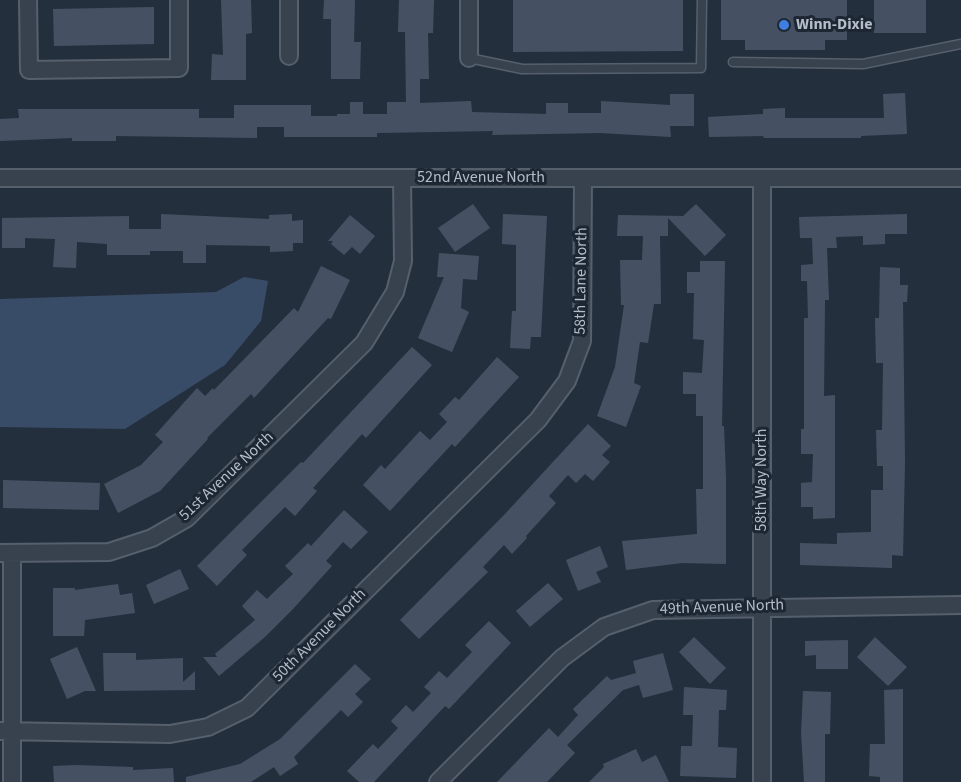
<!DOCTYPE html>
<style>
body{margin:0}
canvas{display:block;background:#242f3e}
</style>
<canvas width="961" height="782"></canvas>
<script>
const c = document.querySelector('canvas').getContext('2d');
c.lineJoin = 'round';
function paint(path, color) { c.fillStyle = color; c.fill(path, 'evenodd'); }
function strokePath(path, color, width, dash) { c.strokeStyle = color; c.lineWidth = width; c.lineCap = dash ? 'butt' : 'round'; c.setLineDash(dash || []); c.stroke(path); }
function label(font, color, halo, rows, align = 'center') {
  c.font = font + ' "Source Sans 3",sans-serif'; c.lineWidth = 6; c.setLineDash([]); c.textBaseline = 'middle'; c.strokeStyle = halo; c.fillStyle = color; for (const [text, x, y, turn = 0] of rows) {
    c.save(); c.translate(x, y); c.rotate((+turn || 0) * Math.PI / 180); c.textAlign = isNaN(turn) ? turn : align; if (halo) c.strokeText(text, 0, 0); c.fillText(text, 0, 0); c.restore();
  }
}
const water = new Path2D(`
 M244,277L268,281L261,321L225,365L125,429L0,427V299L216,292Z`);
const building = new Path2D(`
 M221,0H251L252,33L246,34V80H211L212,54L223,55Z
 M324,0H355L354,42H361L360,79H331V19H323Z
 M399,0H434L433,33H428L429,79H420V103L471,101L472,112L546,114V103H568V113H601V101L670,105V94H694V126H670L671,137L600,133L492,135L493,131L377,133V137H284V127H257V138L116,136V141H72V138L0,141V119L19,118L18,109H199V118H234V105H311V116H337V114H350V102H363V114H387V102H406L405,32H398Z
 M513,0H683V51L513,52Z
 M721,0H847V40H825V50H745V40H721Z
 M874,0H926V33H874Z
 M154,7V44L54,46L53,9Z
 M905,93L907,134L861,136V138H764L763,136L709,137L708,117L763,114V109L785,108V118H884L883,94Z
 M473,204L490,228L455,252L438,228Z
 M696,204L726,235L705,256L668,218V236H660L661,304H654L648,343L640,342L634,383L641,386L626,427L597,416L615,367L624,305H621L620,260H642L643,236H617L618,215L683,216Z
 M161,214L269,219V215L292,214V221L303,220V243H293V251L270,252V246L206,245V263H183V251H150V255H107V244L77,242L76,268L53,267L55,239L25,238V248H2V218L129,216V229H161Z
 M503,214L547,216L541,337H531L530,349L510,348L512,311H516V245L502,244Z
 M907,214V234H885V244L863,245V236L836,237L837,248H827L829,300H825L824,396L835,395V518L813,519V507H801V483L812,482L813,454H801V429H804V318H808L807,281H801V265L813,264L812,238H800L799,217Z
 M350,215L375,236L360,254L352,247L344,255L331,244L333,241H328Z
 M439,253L479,256L477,280L463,279L461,308L469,312L452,352L418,338L444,277H437Z
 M700,261H725L722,426H724L726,478V564L682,563L626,570L622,541L697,534L696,489H703V416H696V394H683V372L702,373L704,340L693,339L694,293H687V272H700Z
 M321,266L350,280L331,319L328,318L254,398L251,394L207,438L208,439L160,491L118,513L104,484L141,465L163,442L155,435L197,388L205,396L213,388L214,390L294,308L298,312Z
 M880,267L900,268V285H908L907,302H903L905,462L903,556L892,555V568L800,565V543L837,544V533L871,532V490H883V466H877L876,430H882L883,363H876L875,318H879Z
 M412,347L432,365L366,438L362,434L313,488L317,491L295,516L285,507L242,550L247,555L217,586L197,566L301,462L303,463Z
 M497,357L519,377L455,447L452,444L390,511L363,485L381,465L385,469L420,431L430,440L447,422L439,414L455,397L459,400Z
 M588,424L611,446L602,455L610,462L593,481L585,474L576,483L568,475L549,496L556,503L526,536L527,538L512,554L504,545L483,567L488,572L419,639L400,620L504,515Z
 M3,480L100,483L99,510L3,508Z
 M344,510L368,532L351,549L343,542L326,561L332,566L293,609L265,637L219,676L203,657H217L215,654L255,620L242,606L257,590L267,599L275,591L293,574L285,566L308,543L311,546Z
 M600,546L608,567L596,572L601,582L578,591L566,560Z
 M180,569L189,589L154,604L146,585Z
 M548,583L563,599L530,627L516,611Z
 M118,584L120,595L132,593L135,613L85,620L84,636H53V588H75V590Z
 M489,621L511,643L449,709L445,706L374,782H359L347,771L373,744L378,749L398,728L391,721L406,705L413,712L431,693L424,687L439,671L447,678L472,652L465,645Z
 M694,637L726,668L710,684L679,652Z
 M875,637L907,667L888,686L857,657Z
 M848,640V669H816V655L805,656V641Z
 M77,647L96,691H85L67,699L50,659Z
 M103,653H136V660L183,658V682L195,671V690L104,691Z
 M663,653L673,690L643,698L639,685L623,690L567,745L575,753L547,782H497L549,728L558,737L578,715L573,709L607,676L611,680L636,673L633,661Z
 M355,664L371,679L355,694L363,702L348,717L341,710L294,757L298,764L280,776L274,767L251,782H186V777L240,764L280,739Z
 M684,687L727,690L726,710H719L718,747L737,748L736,778L680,776L681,746H692L693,715H683Z
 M903,689V782H880V777L869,776L870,744H885L884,690Z
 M803,691L831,692L830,734H825V782H804L801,733Z
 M636,749L642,762L656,755L669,782H589L604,767L603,764Z
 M76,765L133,767V770L173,768L174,782H54L53,766Z`);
const lane = new Path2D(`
 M469,58L522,69L701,68L702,0
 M733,62L863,64L961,44`);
const street = new Path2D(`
 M28,0L29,70L179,68V0
 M469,0V58
 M289,56V0
 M0,178H961
 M0,553L109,552L152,538L187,518L364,343L395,292L403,261L402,178
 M12,553V782
 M0,731L170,734L208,727L247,708L538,420L567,381L582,341L583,178
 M438,782L562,658L604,627L653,610L961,605
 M762,782V178`);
const markers = [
 [784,25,6,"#3f7fe0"]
];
const poiNames = [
 ["Winn-Dixie",796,25]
];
const streetNames = [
 ["52nd Avenue North",481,178],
 ["58th Lane North",582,281,-89],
 ["51st Avenue North",227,477,-43],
 ["58th Way North",762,480,-90],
 ["49th Avenue North",722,608,-2],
 ["50th Avenue North",320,636,-45]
];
paint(water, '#394c67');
paint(building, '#455162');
strokePath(lane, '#565f6c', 11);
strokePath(street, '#565f6c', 20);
strokePath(lane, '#38414e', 8);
strokePath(street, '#38414e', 16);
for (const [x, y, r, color] of markers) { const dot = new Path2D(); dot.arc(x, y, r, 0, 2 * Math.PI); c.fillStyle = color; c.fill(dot); strokePath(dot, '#1d2633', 2); }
label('bold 16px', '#b4bcc9', '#1d2633', poiNames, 'left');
label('16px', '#b4bcc9', '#1d2633', streetNames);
</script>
